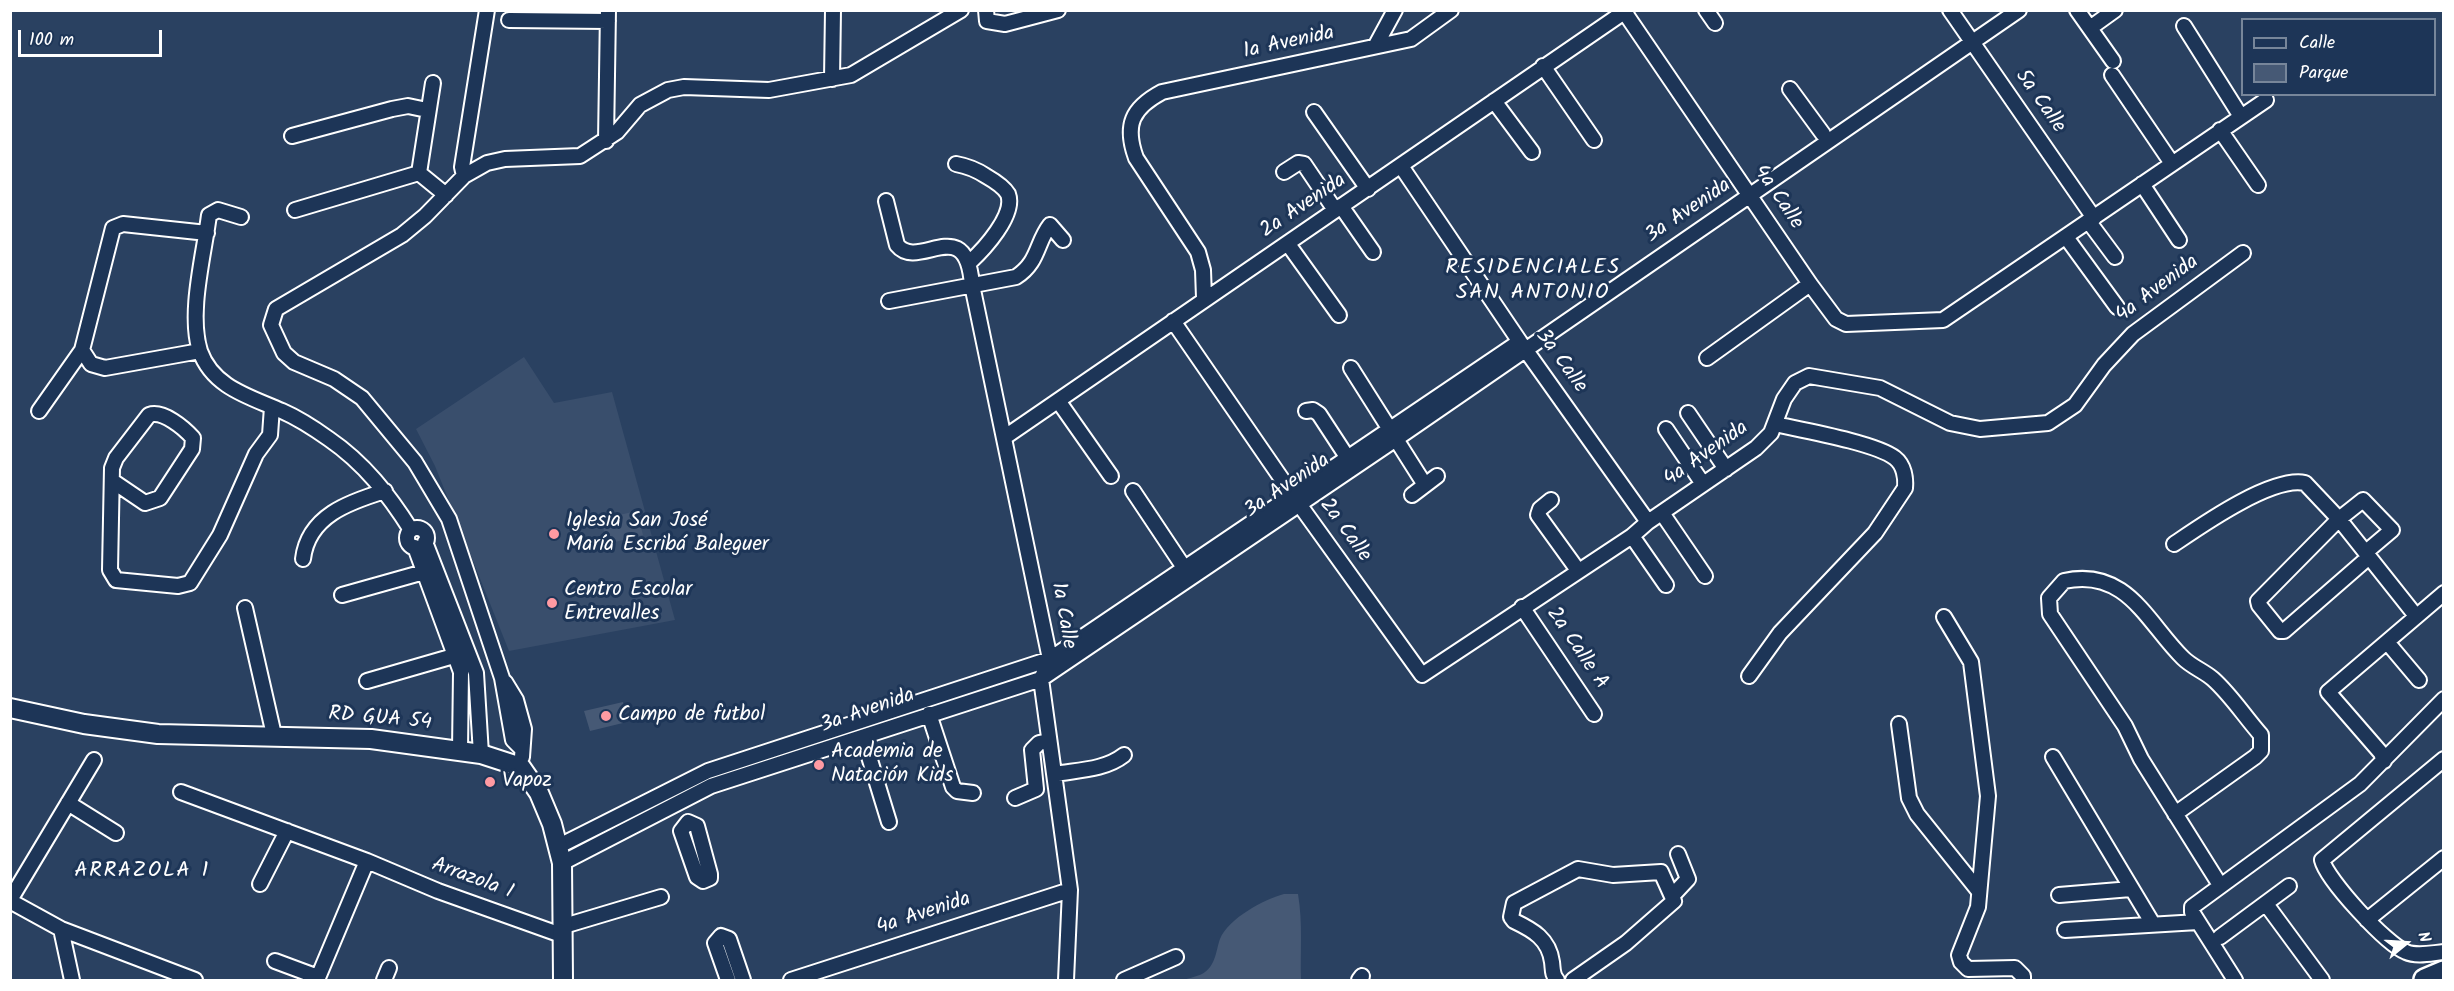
<!DOCTYPE html>
<meta charset="utf-8">
<style>
body{margin:0}
#map{position:relative;width:2454px;height:991px;overflow:hidden;background:#2a4161;font-family:Kalam,sans-serif}
canvas{display:block}
.frame{position:absolute;inset:0;border:12px solid #fff;pointer-events:none}
.legend{position:absolute;left:2241px;top:18px;width:195px;height:78px;box-sizing:border-box;background:#1d3557;border:2px solid #77869a;margin:0;padding:8px 10px;list-style:none;font-size:18px;color:#fff}
.legend li{display:flex;align-items:center;gap:12px;height:30px}
.legend b{width:30px;border:2px solid #77869a}
.north{position:absolute;left:2376px;top:913px;width:60px;height:60px;-webkit-text-stroke:4px #1d3557;paint-order:stroke;rotate:72deg;font-size:16px;font-weight:700;line-height:24px;text-align:center;color:#fff}
.north::after{content:'';display:block;margin:auto;width:21px;height:27px;background:#fff;clip-path:polygon(50% 0,100% 100%,50% 72%,0 100%)}
.scale{position:absolute;left:18px;top:30px;width:144px;height:27px;box-sizing:border-box;border:3px solid #fff;border-top:0;padding-left:8px;font-size:18px;line-height:21px;white-space:nowrap;color:#fff;-webkit-text-stroke:4px #1d3557;paint-order:stroke}
</style>
<div id="map">
<canvas width="2454" height="991"></canvas>
<div class="frame"></div>
<ul class="legend">
<li><b style="height:8px;background:#1d3557"></b>Calle</li>
<li><b style="height:16px;background:#465975"></b>Parque</li>
</ul>
<div class="north">N</div>
<div class="scale">100 m</div>
</div>
<script>
const c = document.querySelector('canvas').getContext('2d');
c.lineJoin = 'round';
function paint(path, color) { c.fillStyle = color; c.fill(path, 'evenodd'); }
function strokePath(path, color, width, dash) { c.strokeStyle = color; c.lineWidth = width; c.lineCap = dash ? 'butt' : 'round'; c.setLineDash(dash || []); c.stroke(path); }
function label(font, color, halo, rows, align = 'center') {
  c.font = font + ' Kalam,sans-serif'; c.lineWidth = 6; c.setLineDash([]); c.textBaseline = 'middle'; c.strokeStyle = halo; c.fillStyle = color; for (const [text, x, y, turn = 0] of rows) {
    c.save(); c.translate(x, y); c.rotate((+turn || 0) * Math.PI / 180); c.textAlign = isNaN(turn) ? turn : align; if (halo) c.strokeText(text, 0, 0); c.fillText(text, 0, 0); c.restore();
  }
}
const built = new Path2D(`
 M524,357L554,403L612,392L675,620L509,651L435,466L416,429Z`);
const green = new Path2D(`
 M637,511L643,535L607,544L601,519Z
 M623,702L627,722L590,731L584,711Z
 M1284,894H1298C1303,923 1300,953 1301,980H1183C1189,978 1200,976 1205,972C1216,964 1216,950 1220,939C1229,918 1263,900 1284,894Z`);
const minor = new Path2D(`
 M986,10L987,21L1005,24L1058,10
 M1623,10L1810,284L1836,319L1846,324L1943,320L2266,100
 M1706,10L1715,23
 M1950,10L2094,218
 M2077,10L2113,61
 M509,20L608,21
 M2184,26L2240,115
 M2090,28L2115,10
 M1376,45L1395,10
 M1543,66L1594,140
 M2112,75L2171,162
 M832,79L833,10
 M1790,89L1823,134
 M1494,101L1532,152
 M1314,112L1368,189
 M2220,130L2258,185
 M292,136L392,109L408,106L427,110
 M606,141L608,10
 M956,164C967,166 977,170 986,176C993,180 1004,187 1008,194C1016,215 983,250 970,262
 M1401,166L1520,342L1648,522
 M1284,172L1298,163L1304,164L1335,210
 M419,173L433,83
 M464,176L462,167L487,10
 M2142,184L2179,240
 M886,201L897,245C919,272 966,211 972,285L1050,659L1041,679L1070,890L1066,980
 M1341,206L1373,252
 M295,210L419,173L446,195
 M241,217L218,210L209,215C204,255 188,313 200,351C213,388 251,397 282,411C298,418 315,429 329,439C364,463 389,495 411,530
 M2089,222L2115,257
 M2066,237L2117,307
 M1288,244L1339,315
 M1204,298L1203,270L1198,252L1136,158C1124,125 1132,108 1162,92L1411,39L1451,10
 M889,301L1016,277C1039,262 1036,243 1050,225L1063,240
 M1173,321L1299,504L1422,675L1632,536L1648,522L1756,448L1771,433L1784,399L1795,383L1809,376L1880,388L1950,423L1980,429L2048,423L2075,405L2104,365L2133,334L2243,253
 M200,351L105,368L91,364L82,350L113,228L123,224L207,233
 M1707,358L1810,284
 M1351,368L1425,485
 M1059,402L1111,476
 M39,411L82,350
 M1306,411L1313,410L1319,414L1351,463
 M1688,413L1726,469
 M1666,429L1703,484
 M1005,437L1627,10
 M114,482L145,503L160,498L192,449L193,438C184,428 163,410 149,415L116,458L112,468L110,570L116,580L178,586L190,583L220,535L256,454L270,435L272,407
 M1133,491L1185,569
 M1412,495L1437,476
 M1551,500L1540,509L1538,515L1577,569
 M1662,513L1705,576
 M407 538a10 10 0 1 1 20 0a10 10 0 1 1-20 0Z
 M1632,536L1666,585
 M425,542L476,673L481,754
 M2174,544C2202,525 2272,476 2305,483L2339,519L2416,616
 M415,547L461,672L460,750
 M2366,552L2392,530L2363,500L2339,519L2258,601L2259,605L2280,631H2284L2369,557
 M303,559C308,516 349,502 385,491
 M342,595L431,570
 M1522,607L1594,714
 M245,608L274,735
 M1944,617L1971,662L1988,796L1978,907L1959,955L1961,962L1968,969L2015,968L2023,976V980
 M2387,642L2419,680
 M1749,676L1780,633L1875,533L1905,488C1906,478 1904,465 1895,458C1876,443 1802,430 1775,424
 M367,681L464,653
 M505,682L516,700L524,729L522,757
 M929,714L953,787L957,791L973,793
 M1899,724L1909,798L1917,814L1978,890
 M863,737L889,822
 M522,749L513,740L502,678L449,519L415,462L362,398L334,379L294,362L284,353L271,325L276,309L402,235L425,216L464,176L487,163L505,159L580,156L617,132L640,105L668,90L684,87L769,90L851,75L961,10
 M2053,757L2153,924
 M2444,759L2322,860C2327,880 2386,944 2406,952C2417,957 2432,953 2444,952
 M2384,761L2381,753L2328,692L2444,593
 M1055,774C1078,770 1105,770 1124,755
 M181,792L367,861L438,891L564,936
 M1015,798L1036,789L1032,750L1039,743L1049,741
 M68,803L116,833
 M2175,814L2255,757L2261,751V735C2245,717 2231,695 2213,679C2204,671 2192,667 2183,658C2148,624 2127,567 2064,581L2049,598L2050,614L2125,726L2141,759L2220,885
 M688,822L697,826L710,874V878L703,881L697,877L681,831Z
 M557,847L708,771L1050,659L1516,344
 M562,863L711,786L1041,679L1396,439L2019,10
 M260,884L287,831
 M1673,895L1688,879L1678,854
 M2059,895L2131,889
 M10,900L94,760
 M10,901L61,929L195,980
 M2266,904L2322,980
 M2367,920L2444,858
 M564,926L661,897
 M61,929L72,980
 M2065,930L2198,922
 M2220,937L2289,886
 M275,961L318,977
 M317,980L367,861
 M384,980L389,968
 M728,980L715,943L721,936L729,939L743,980
 M791,980L1070,890
 M1124,980L1176,957
 M1359,980L1362,976
 M1557,980C1552,975 1553,969 1552,962C1549,939 1533,930 1514,921L1511,917L1514,903L1578,869L1613,875L1661,872L1674,901L1626,943L1573,980
 M2235,980L2192,912V907L2360,784L2444,699`);
const major = new Path2D(`
 M10,708L84,724L158,734L371,739L481,754L521,767L539,793L552,824L562,863L563,980`);
const highway = new Path2D(`
 M2425,980L2444,972`);
const markers = [
 [554,534,6,"#ff9aa2"],
 [552,603,6,"#ff9aa2"],
 [606,716,6,"#ff9aa2"],
 [819,765,6,"#ff9aa2"],
 [490,782,6,"#ff9aa2"]
];
const streetNames = [
 ["1a Avenida",1289,44,-12],
 ["5a Calle",2039,102,55],
 ["4a Calle",1777,198,56],
 ["2a Avenida",1304,207,-34],
 ["3a Avenida",1689,212,-34],
 ["4a Avenida",2158,290,-37],
 ["3a Calle",1560,362,54],
 ["4a Avenida",1707,455,-35],
 ["3a Avenida",1288,487,-34],
 ["2a Calle",1344,531,54],
 ["1a Calle",1062,616,80],
 ["2a Calle A",1576,649,56],
 ["3a Avenida",868,712,-19],
 ["RD GUA 54",380,720,5],
 ["Arrazola I",472,880,20],
 ["4a Avenida",924,915,-18]
];
const poiNames = [
 ["Iglesia San José",566,522],
 ["María Escribá Baleguer",566,546],
 ["Centro Escolar",564,591],
 ["Entrevalles",564,615],
 ["Campo de futbol",618,716],
 ["Academia de",831,753],
 ["Natación Kids",831,777],
 ["Vapoz",502,782]
];
const neighbourhoodNames = [
 ["RESIDENCIALES",1533,269],
 ["SAN ANTONIO",1533,294],
 ["ARRAZOLA 1",142,872]
];
paint(built, '#394e6c');
paint(green, '#465975');
strokePath(minor, '#fff', 18);
strokePath(major, '#fff', 22);
strokePath(highway, '#fff', 26);
strokePath(minor, '#1d3557', 14);
strokePath(major, '#1d3557', 18);
strokePath(highway, '#1d3557', 21);
for (const [x, y, r, color] of markers) { const dot = new Path2D(); dot.arc(x, y, r, 0, 2 * Math.PI); c.fillStyle = color; c.fill(dot); strokePath(dot, '#1d3557', 2); }
label('21px', '#fff', '#1d3557', streetNames);
label('21px', '#fff', '#1d3557', poiNames, 'left');
c.letterSpacing = '1.5px';
label('22px', '#fff', '#1d3557', neighbourhoodNames);
c.letterSpacing = '0px';
</script>
